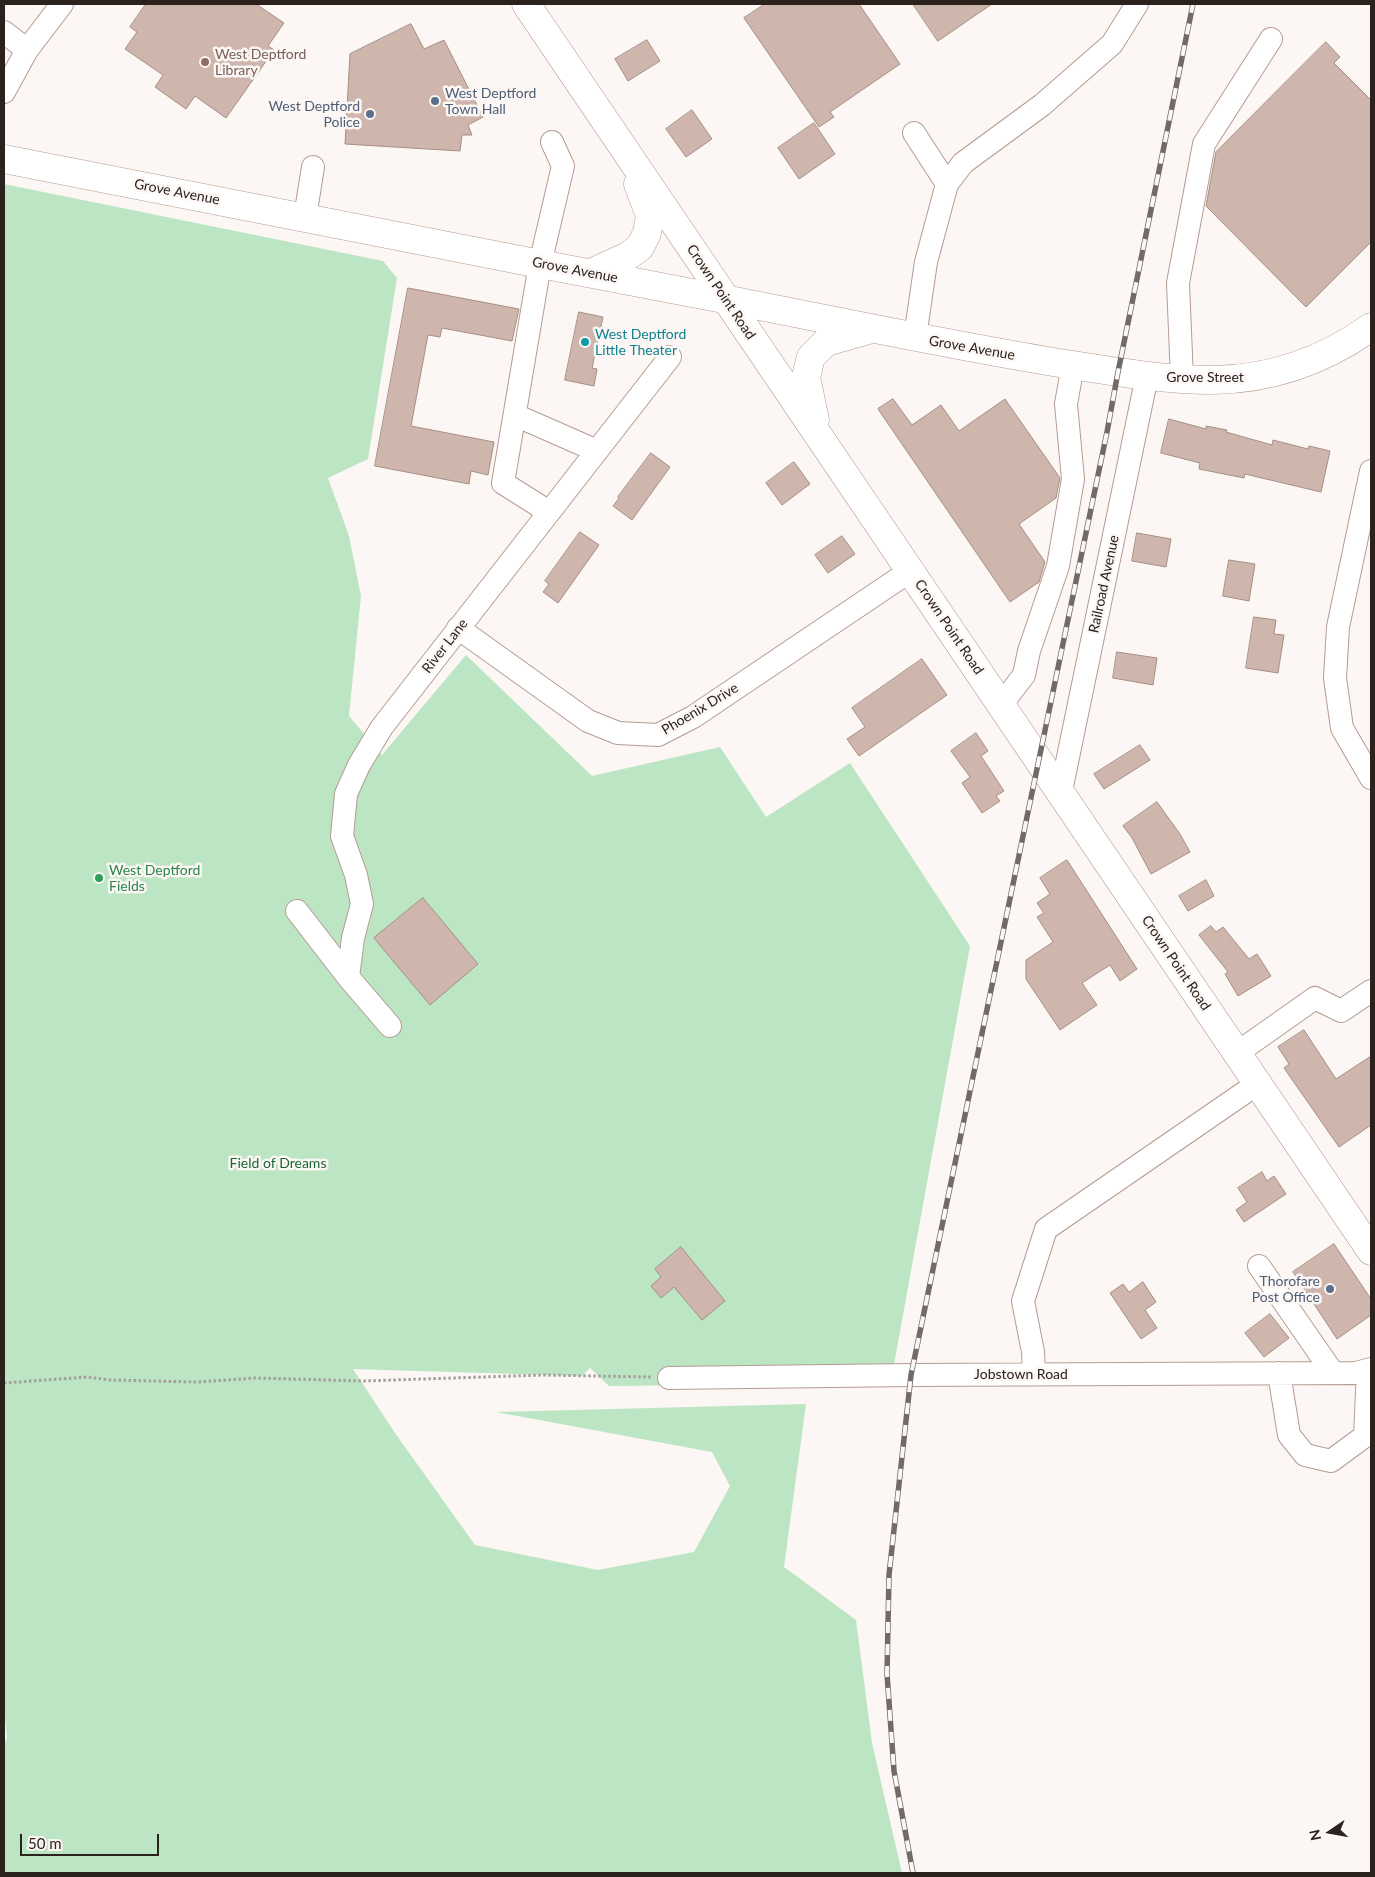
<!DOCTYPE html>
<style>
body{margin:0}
#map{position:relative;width:1375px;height:1877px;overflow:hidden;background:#fcf7f4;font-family:Lato,sans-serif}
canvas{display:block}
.frame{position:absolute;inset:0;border:5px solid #2b221e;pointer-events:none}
.north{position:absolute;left:1305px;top:1807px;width:50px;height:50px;-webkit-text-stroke:4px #fcf7f4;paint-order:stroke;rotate:258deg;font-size:14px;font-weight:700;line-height:20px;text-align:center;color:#2b221e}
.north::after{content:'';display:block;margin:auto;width:18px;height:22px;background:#2b221e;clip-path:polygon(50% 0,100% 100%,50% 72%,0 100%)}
.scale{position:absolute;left:20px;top:1834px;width:139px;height:22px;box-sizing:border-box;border:2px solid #2b221e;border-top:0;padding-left:6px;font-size:15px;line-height:18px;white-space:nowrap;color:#2b221e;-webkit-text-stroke:4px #fcf7f4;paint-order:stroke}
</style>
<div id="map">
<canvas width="1375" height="1877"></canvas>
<div class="frame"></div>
<div class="north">N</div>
<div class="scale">50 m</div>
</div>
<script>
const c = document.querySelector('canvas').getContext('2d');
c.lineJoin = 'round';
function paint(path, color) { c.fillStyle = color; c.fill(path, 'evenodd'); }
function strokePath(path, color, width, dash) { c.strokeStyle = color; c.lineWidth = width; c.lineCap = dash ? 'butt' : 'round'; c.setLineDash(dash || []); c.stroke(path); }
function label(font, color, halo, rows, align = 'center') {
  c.font = font + ' Lato,sans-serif'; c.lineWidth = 5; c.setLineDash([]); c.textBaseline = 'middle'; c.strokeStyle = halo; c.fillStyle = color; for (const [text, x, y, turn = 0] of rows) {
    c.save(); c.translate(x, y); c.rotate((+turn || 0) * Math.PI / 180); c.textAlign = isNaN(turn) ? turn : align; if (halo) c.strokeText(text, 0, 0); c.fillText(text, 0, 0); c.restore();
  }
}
const green = new Path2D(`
 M4,184L383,261L397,278L368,459L328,478L349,536L361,596L349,716L382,755L466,655L592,776L720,747L766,817L850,763L970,946L891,1381L819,1384L609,1386L590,1368L582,1376L353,1369L395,1433L475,1545L598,1570L694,1552L730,1486L712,1452L496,1412L806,1404L784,1567L856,1620L872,1743L902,1873H4V1743L7,1739L4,1705Z`);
const building = new Path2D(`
 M146,4H256L284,23L268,46L274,50L226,118L195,96L186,109L155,87L163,75L125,49L137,32L130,27Z
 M765,4H859L900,64L830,112L834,117L819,127L744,18Z
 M913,4H992L938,41Z
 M411,24L424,49L444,40L483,117L468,125L472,135H462L460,151L345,144L350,54Z
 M647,40L660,61L628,81L615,59Z
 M1326,42L1340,57L1334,63L1371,100V242L1306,307L1206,206L1216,152Z
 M692,110L712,139L686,157L666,129Z
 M814,123L835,154L799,179L778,148Z
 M408,288L519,309L512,341L442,328L440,337L428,335L411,426L494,442L488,475L471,471L469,484L375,466Z
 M579,312L603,317L592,368L597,369L594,386L565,380Z
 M893,399L912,425L941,405L959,431L1005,399L1060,478L1056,498L1019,524L1045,562L1039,582L1010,602L878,409Z
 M1169,419L1206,429V426L1227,430L1226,432L1272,445L1273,440L1308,449L1309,446L1330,451L1321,492L1245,474L1244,478L1199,469L1200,463L1161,453Z
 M651,453L670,467L632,520L613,506L619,498L618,497Z
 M794,462L810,484L782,505L766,483Z
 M580,532L599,545L558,603L543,592L549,584L545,581Z
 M1137,533L1171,539L1166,567L1132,561Z
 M842,536L855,554L828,573L815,555Z
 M1229,560L1255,564L1249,601L1223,596Z
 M1254,617L1276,620L1274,634L1284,635L1278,673L1246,668Z
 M1117,652L1157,658L1153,685L1113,678Z
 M922,659L947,695L859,756L847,739L865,727L852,708Z
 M976,733L988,751L981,756L1004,791L996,796L1000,801L982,813L962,783L970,777L951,751Z
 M1140,745L1150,760L1104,789L1094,774Z
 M1157,802L1180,834L1190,852L1151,874L1132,838L1123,826Z
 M1067,860L1137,969L1120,981L1110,965L1082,983L1097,1005L1060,1030L1026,979V960L1053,942L1037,917L1044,913L1037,903L1050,894L1040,878Z
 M1206,880L1214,896L1188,911L1179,896Z
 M423,898L478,964L430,1005L374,938Z
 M1211,926L1216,932L1223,927L1249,959L1257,954L1271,976L1238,996L1225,974L1228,972L1199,935Z
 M1304,1030L1336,1079L1371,1056V1125L1339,1147L1284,1068L1289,1064L1278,1047Z
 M1262,1172L1267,1181L1274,1176L1286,1194L1244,1222L1236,1210L1247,1202L1238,1188Z
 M1334,1244L1371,1299V1315L1337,1339L1293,1272Z
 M681,1247L725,1301L702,1320L674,1287L661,1298L651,1286L661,1277L655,1269Z
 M1143,1282L1156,1302L1145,1310L1157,1328L1141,1339L1110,1293L1123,1284L1129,1292Z
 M1270,1314L1289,1338L1264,1357L1245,1333Z`);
const path = new Path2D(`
 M4,1383L87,1377L110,1380L198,1382L255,1378L363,1381L543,1375L651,1377`);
const minor = new Path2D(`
 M4,32L27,50
 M4,92L27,50L62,4
 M914,133L947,184
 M305,217L313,167
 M915,337L926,262L947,184L963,163L1042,105L1112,44L1137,4
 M1182,379L1178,283L1204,144L1271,39
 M515,415L597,451
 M1371,471L1338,627L1335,678L1342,728L1371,778
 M549,512L503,483L540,264L563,166L552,142
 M458,628L588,721L618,733L658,735L693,717L910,571
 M1001,705L1024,675L1029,651L1058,566L1073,479L1066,404L1073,365
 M1061,791L1147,376
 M297,911L348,977
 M390,1026L348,977L353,938L362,904L356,875L342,836L346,794L359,765L382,727L670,357
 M1237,1053L1315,998L1341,1011L1371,991
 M1259,1266L1333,1373
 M1279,1373L1289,1435L1305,1455L1331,1461L1365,1436L1368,1370
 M1034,1374L1033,1352L1023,1301L1046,1229L1257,1084
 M669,1378L911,1375L1356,1373L1371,1369`);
const major = new Path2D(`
 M526,4L1371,1251
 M4,159C181,193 358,228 535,263C600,276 664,287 729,300C837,321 944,344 1053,362C1106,370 1160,380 1214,380C1271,379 1325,360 1371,327
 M591,273L628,256L640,247L647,233L650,216L638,184
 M815,420L806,377L811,357L826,342L868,330`);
const rail = new Path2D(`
 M913,1873L894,1771L887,1674L889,1575L911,1375L1107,432L1118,372L1193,4`);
const markers = [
 [205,62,5,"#8d6e63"],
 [435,101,5,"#5c6f8a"],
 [370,114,5,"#5c6f8a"],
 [585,342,5,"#0f9aa8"],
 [99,878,5,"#2e9e5b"],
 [1330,1289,5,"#5c6f8a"]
];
const educationNames = [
 ["West Deptford",215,54],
 ["Library",215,70]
];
const serviceNames = [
 ["West Deptford",445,93,"left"],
 ["Town Hall",445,109,"left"],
 ["West Deptford",360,106],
 ["Police",360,122],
 ["Thorofare",1320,1281],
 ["Post Office",1320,1297]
];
const streetNames = [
 ["Grove Avenue",177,192,11],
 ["Grove Avenue",575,270,11],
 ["Crown Point Road",721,292,56],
 ["Grove Avenue",972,348,10],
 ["Grove Street",1205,377],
 ["Railroad Avenue",1104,584,-78],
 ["Crown Point Road",949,627,56],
 ["River Lane",445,646,-52],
 ["Phoenix Drive",700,709,-31],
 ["Crown Point Road",1176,963,56],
 ["Jobstown Road",1021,1374]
];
const cultureNames = [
 ["West Deptford",595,334],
 ["Little Theater",595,350]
];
const leisureNames = [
 ["West Deptford",109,870],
 ["Fields",109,886]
];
const parkNames = [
 ["Field of Dreams",278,1163]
];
paint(green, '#bce5c3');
paint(building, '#ceb6ac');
strokePath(building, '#a58e84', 1);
strokePath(minor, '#b49c92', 24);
strokePath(major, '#b49c92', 29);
strokePath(path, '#a59f9b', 3, [2.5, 2.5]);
strokePath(minor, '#fff', 22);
strokePath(major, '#fff', 28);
strokePath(rail, '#716a66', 5.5);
strokePath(rail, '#fcf7f4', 4, [11]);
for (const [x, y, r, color] of markers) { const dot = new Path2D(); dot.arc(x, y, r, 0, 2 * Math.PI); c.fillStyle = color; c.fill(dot); strokePath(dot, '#fcf7f4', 2); }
label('14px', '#785e54', '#fcf7f4', educationNames, 'left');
label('14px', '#4e5e75', '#fcf7f4', serviceNames, 'right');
label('14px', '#2b221e', '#fcf7f4', streetNames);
label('14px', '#0d838f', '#fcf7f4', cultureNames, 'left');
label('14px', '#27864d', '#fcf7f4', leisureNames, 'left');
label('14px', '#196833', '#fcf7f4', parkNames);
</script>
